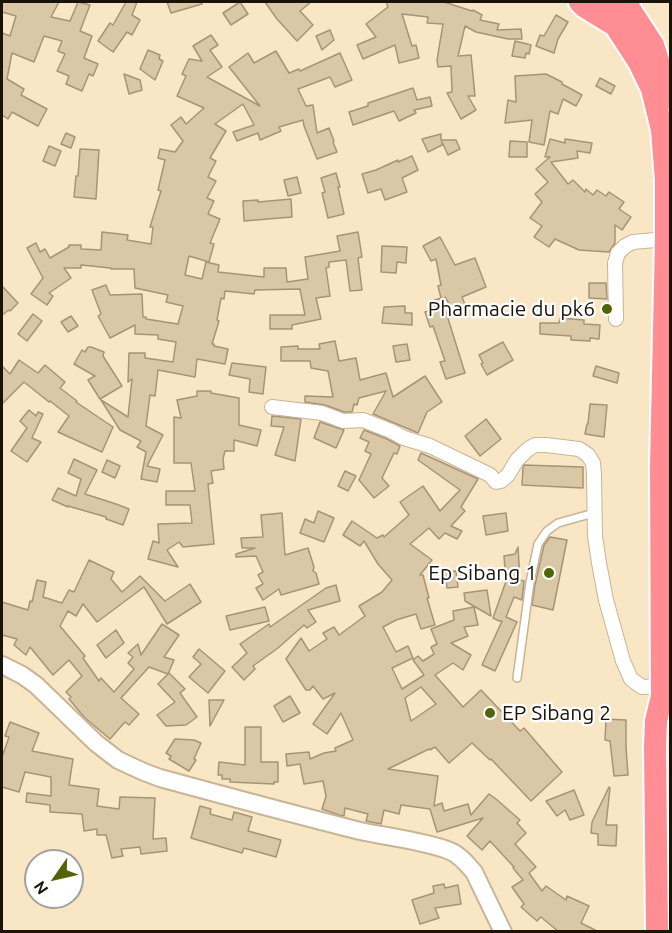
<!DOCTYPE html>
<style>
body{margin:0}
#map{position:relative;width:672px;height:933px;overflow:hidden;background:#f9e6c5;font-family:Ubuntu,sans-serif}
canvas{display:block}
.frame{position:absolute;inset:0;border:3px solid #1a1308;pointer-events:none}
.north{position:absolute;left:24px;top:849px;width:60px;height:60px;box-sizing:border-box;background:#fff;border:2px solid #a3a19c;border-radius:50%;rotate:236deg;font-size:16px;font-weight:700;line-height:24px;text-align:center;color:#1a1308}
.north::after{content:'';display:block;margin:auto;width:21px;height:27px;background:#536308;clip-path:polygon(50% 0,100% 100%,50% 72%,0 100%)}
</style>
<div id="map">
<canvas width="672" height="933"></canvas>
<div class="frame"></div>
<div class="north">N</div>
</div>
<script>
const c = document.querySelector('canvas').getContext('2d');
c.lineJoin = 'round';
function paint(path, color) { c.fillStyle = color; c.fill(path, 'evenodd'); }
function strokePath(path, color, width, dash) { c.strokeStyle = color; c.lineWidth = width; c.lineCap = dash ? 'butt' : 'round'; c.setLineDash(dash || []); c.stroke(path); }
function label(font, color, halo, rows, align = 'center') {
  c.font = font + ' Ubuntu,sans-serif'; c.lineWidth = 4.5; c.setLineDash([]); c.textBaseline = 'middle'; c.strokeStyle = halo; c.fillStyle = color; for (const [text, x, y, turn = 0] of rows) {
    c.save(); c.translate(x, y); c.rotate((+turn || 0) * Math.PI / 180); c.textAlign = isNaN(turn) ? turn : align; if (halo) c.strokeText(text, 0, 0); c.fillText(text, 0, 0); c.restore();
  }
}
const building = new Path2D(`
 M2,2H59L51,17L70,21L78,2L90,5L80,31L92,36L84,58L98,64L93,76L89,74L82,91L66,84L69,76L57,71L65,54L58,51L62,41L44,36L34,62L12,53L7,79L24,89L21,95L47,109L38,126L12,112L8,119L2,115V33L10,36L16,16L2,12Z
 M126,2H137L132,15L140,20L132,35L127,32L113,52L98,41L110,23L113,25Z
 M167,2H202V4L171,13Z
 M240,2L248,14L231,25L223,13Z
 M265,2H311L300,11L313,25L297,41L277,19Z
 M386,2H444L472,11L473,10L482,15L480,20L499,24L497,30L521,29L522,39H508L476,32L465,26L458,56L471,55L475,96H468L476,110L461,119L447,93L452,92L451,66L438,67L437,60L443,24L427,23L428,17L402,14L412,46L416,45L419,58L399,63L395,45L363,59L357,45L376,37L366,24L388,7Z
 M556,15L568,22L558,39L554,53L536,46L540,35L544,36Z
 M330,30L334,40L322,50L316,36Z
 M211,35L218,45L210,50L222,67L207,77L260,106L229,67L248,53L254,63L276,51L289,73L299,69L300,71L340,53L352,80L335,87L330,77L298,89L306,106L313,105L317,133L329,128L334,141L333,142L337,152L317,159L304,126L303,120L279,127L281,131L260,140L258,133L237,141L233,132L254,125L243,104L215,124L226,131L210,158L216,161L208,177L216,181L207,198L214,201L208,214L220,219L210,243L214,244L209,262L189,256L185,275L202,279L206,262L219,265L218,272L264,277V268H286L287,282L308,279L305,257L340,251L337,236L358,232L362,257L358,258L362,290L350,291L346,260L329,262V267L326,268L330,296L316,298L321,319L292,325V329H270V315H305L300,289L255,290L254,294L225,291L224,299L221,298L217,320L219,321L212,344H214V346L228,349L225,364L197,359L195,377L158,370L155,396L150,395L146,426L163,435L147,466L160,469L157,482L141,479L146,452L137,447L141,441L120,430L101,400L128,417L132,379L128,382L129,353H145V358L173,362L176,342L158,339V335L135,334V325L110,338L98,316L101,314L92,290L106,285L110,295L142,294L143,317H146V319L178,324L183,306L166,302L168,295L135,288L134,269H111V268L81,265V268H64L71,278L49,293L53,296L47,305L31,294L43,278L27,248L36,243L40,252L45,249L50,258L69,247V245H81V249L101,250L102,232L128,235L127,240L151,244L153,227H150L161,191L158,190L165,160L158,158L160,149L175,152L183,141L171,125L181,117L186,124L204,108L177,96L186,76L182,74L189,59L202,61L193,46Z
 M515,41L531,45L529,54L526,53L525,58L512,56Z
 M148,50L160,55L159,59L163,61L155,80L140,69Z
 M124,74L140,80L142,90L129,94Z
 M546,74L562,82V84L582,95L576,106L563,99L558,114L550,111L544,145L529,142L532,120L505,123L508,100L516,102L515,76Z
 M600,78L615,86L611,94L596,86Z
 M413,88L417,100L430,97L432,106L414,110L416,113L399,121L394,111L353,125L349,112L368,106V103Z
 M66,133L75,137L71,148L61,144Z
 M441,134V140H456L460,149L448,155L442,142V145L428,152L422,139Z
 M550,139L565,143V139L592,143L590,153L577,151L578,158L551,162L568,184L573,180L585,192L586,189L593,195L597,190L606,196L609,192L624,202L619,209L631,217L622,230L615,225V243L609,252L579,250L555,239L549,247L534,237L542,226L530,218L542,202L535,194L548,182L536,169L550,157H545Z
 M510,141L527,142V157H509Z
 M49,146L61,151L55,166L43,161Z
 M80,149L99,150L96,199L74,197L76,176H78Z
 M412,156L418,170L402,178L407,192L385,200L381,189L368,193L362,174L376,170L398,160V162Z
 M336,173L340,187H338L344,214L328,218L322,193L325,192L321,178Z
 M297,177L301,193L288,196L284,180Z
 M291,199L292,217L244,221L243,201L258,200V202Z
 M440,237L455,265L475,258L486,287L462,297L468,312L457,317L445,297L442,299L465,373L446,379L440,362L445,361L433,326L430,327L425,312L435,309L432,301L441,298L438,286L441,285L436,259L431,261L423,246Z
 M382,246L407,247L406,263L397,262L396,273L381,272Z
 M589,283H606L607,299L589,298Z
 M2,286L18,303L10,311L9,310L2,315Z
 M405,306V313H412V325L382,323L384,307Z
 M33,314L42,321L27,341L18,334Z
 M71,316L78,326L68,332L61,322Z
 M560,318L584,320V324L600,325L599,339L590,338V341L571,340V336L540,334V323H559Z
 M335,341L339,361L356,358L360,380L386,373L393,397L425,376L442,402L427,412L418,433L373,414L386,391L359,398L357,405L354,404L352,412H344L325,405L305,402V396L333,397L328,371L311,368L310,361H281V347L298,346V349H320L319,344Z
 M503,342L513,360L487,375L481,364L483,363L479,355Z
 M407,344L410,360L396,362L393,346Z
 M88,347H91L104,352L103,356L122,386L100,399L88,380L95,376L74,364L82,350L85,352Z
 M19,360L38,373L45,365L65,382L60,388L77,401L76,402L113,427L102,452L58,432L69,416L50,401L49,402L24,382L2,404V366L10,374Z
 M232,363L266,367L263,394L249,392L250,379L229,375Z
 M596,366L619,373L617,383L593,376Z
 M197,391H211V393L239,398V425L261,430L257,446L234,440V451H225L223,459L224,469L211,471L213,483L208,484L214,544L183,547L179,542L167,550L178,567L148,559L153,541L159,543L158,524L192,523L190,505H166V491H195L191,463H174V417L181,418L177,400L197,396Z
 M590,404L607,405L604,437L585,434L587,424H588Z
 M29,410L36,416L38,412L43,414L32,438L41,442L27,462L11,451L27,428L20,421Z
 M272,416L301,419L295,461L275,455L284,427L271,426Z
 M486,419L501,439L480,456L465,436Z
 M320,422L344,430L336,448L314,438Z
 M364,430L387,439L400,446L397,454L394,453L382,478L389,486L374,498L359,480L371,454L365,451L369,442L360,438Z
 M421,453L478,479L461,507L465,511L451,526L462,531L457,539L445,533L439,539L429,528L410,544L432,560L420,575H423L429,598H427L435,625L421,629L416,614L396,620L383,627L396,652L408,646L413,658L392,668L402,689L424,675L413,660L418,656L423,661L434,654L431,647L437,644L431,629L454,620L453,611L474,607L478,625L464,627L468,636L451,643L471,655L463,670L453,663L435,675L463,707L481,690L520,731L524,728L562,772L531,801L491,759L490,760L472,743L449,763L435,747L430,750L429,749L388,769L438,776L434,806L442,803L444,811L468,804L471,815L489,794L496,799L520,820L517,823L526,833L515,844L536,867L529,873L542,891L546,886L566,900L567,896L589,906L581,923L599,932H559L541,917L537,921L521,907L524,904L512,887L523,880L513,868L514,867L490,841L482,850L467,836L483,818L437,832L430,809L401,805L399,814L384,810L381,824L366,821L368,814L345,808L344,816L339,815L322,809L326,796L323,781L304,784L300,764L287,766L286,754L309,752L310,759L324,753L336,751L335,748L353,740L341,713L327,734L313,724L335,693L323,699L313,686L310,690H306L286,659L301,638L309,651L327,639L323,633L334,627L339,635L365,616L359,606L382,592L392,580L378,564L364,541L360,546L343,535L352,521L377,538L383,535L384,537L409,515L400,502L423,486L440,511L460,490L418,460ZM421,687L436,704L411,721L405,698Z
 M74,459L97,470L85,494L116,504L129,509L123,525L106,519V517L68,506V507L52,500L58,488L76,496L81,479L68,473Z
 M107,460L120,466L115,478L102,472Z
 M524,465L583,467V488L522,485L523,468Z
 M345,471L356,476L348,491L338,486Z
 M318,511L334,518L324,542L300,533L305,519L314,523Z
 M282,513L285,555L308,548L314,567L313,571L316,573L319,584L281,595L279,589L263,600L256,588L263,584L258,575L263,572L256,556L236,557V554L255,548H242L241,538L263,537L261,515Z
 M506,513L508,531L486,535L483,516Z
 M550,537L567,540L553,610L532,605L535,585L544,545Z
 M518,547L520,580L524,581L522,600L514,597L506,617L517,622L495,671L482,665L502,621H499L493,618L510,570H505L504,556L515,554Z
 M89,560L114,572L111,579L122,592L140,576L165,601L190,584L201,602L167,624L144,587L97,622L83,604L76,616L68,611L60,626L85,656L83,658L99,681L101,678L114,692L134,669L128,663L133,657L128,653L138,644L141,655L162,624L179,635L164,657L174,660L168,674L149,667L121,698L139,714L129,725L125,722L110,739L85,718L69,699L71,697L66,692L82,676L69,660L53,675L30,647L26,655L14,645L17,639L2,635V602L28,610L30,601L32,602L37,580L46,582L43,597L62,603L69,590L74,592Z
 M456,571L458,587L447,588L445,572Z
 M336,585L340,601L308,610L316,622L307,628L304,625L278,648L253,666L255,669L244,680L232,667L247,653L240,644L269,624L270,627L326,588Z
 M487,590L491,616L465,601L464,593Z
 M265,607L269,621L230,630L226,616Z
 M116,630L124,643L106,658L97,645Z
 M199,649L225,671L208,693L189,677L201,664L193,657Z
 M169,673L185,689L180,693L197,717L186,725L166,726L157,715L175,702L158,684Z
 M290,696L300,713L283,722L274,706Z
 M209,700H224L210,726Z
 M606,719L626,720V747L628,775L614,776L610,741L605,740Z
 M10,722L39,733L32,751L73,759L69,785L99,789L97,806L119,809L120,797L155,798L153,839L166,838L167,851L141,854L140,847L121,849L123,856L112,858L106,835H97V829L84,831L82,814L50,812V805L26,802L27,793L51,796V777L25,772L19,792L2,787V757L9,737L5,736Z
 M245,727H261V762H278V782H274V784L230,782V779H222V775H218L219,762L245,765Z
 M175,739L194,740L201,743L194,759L196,760L189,771L169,759L171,756L166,753Z
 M609,787L610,788L606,825H617L616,846L598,845V834L591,833L592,822Z
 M574,790L584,815L570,820L565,810L557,816L546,801Z
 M200,806L211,809L210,814L232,820L234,812L252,817L248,831L281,840L276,857L244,848L242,853L191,838Z
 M444,884L445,888L458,885L461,904L435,908L439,918L420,924L412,900L434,893L433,886Z`);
const service = new Path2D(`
 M517,678L530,582L538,544L547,531L558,523L594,513`);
const minor = new Path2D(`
 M616,319L615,263L618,253L625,246L633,242L666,239
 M272,407L322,413L343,421L363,420L391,431L404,438L430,446L490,475L496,482L501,481L508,475L517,460L527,450L535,445H546L579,449L588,455L593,463L594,474L595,536L599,563L606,600L623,661L631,679L642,687L661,686`);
const tertiary = new Path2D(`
 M2,665L22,675L36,685L96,743L118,760L144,772L160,778C226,796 293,814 360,831C388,837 425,841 450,851C460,855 467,864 474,872L503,932`);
const trunk = new Path2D(`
 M580,2L585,7L611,23
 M600,2L639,62L652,89L662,130L666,180V239L661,466L662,696L656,721L655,747L657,932
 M625,2L653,45L670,98`);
const markers = [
 [607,309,6,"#536308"],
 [549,573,6,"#536308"],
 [490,713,6,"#536308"]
];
const poiNames = [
 ["Pharmacie du pk6",595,309],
 ["Ep Sibang 1",537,573],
 ["EP Sibang 2",502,713,"left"]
];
paint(building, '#d9c7a6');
strokePath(building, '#a69476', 1.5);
strokePath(service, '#c7b595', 10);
strokePath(minor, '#c7b595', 16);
strokePath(tertiary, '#c7b595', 20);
strokePath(trunk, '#fff', 26);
strokePath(service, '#fff', 7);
strokePath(minor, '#fff', 14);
strokePath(tertiary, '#fff', 16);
strokePath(trunk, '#fe8e93', 22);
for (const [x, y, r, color] of markers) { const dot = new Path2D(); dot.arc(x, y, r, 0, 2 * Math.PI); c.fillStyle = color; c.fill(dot); strokePath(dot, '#fff', 2); }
label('21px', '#1a1308', '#fff', poiNames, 'right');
</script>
